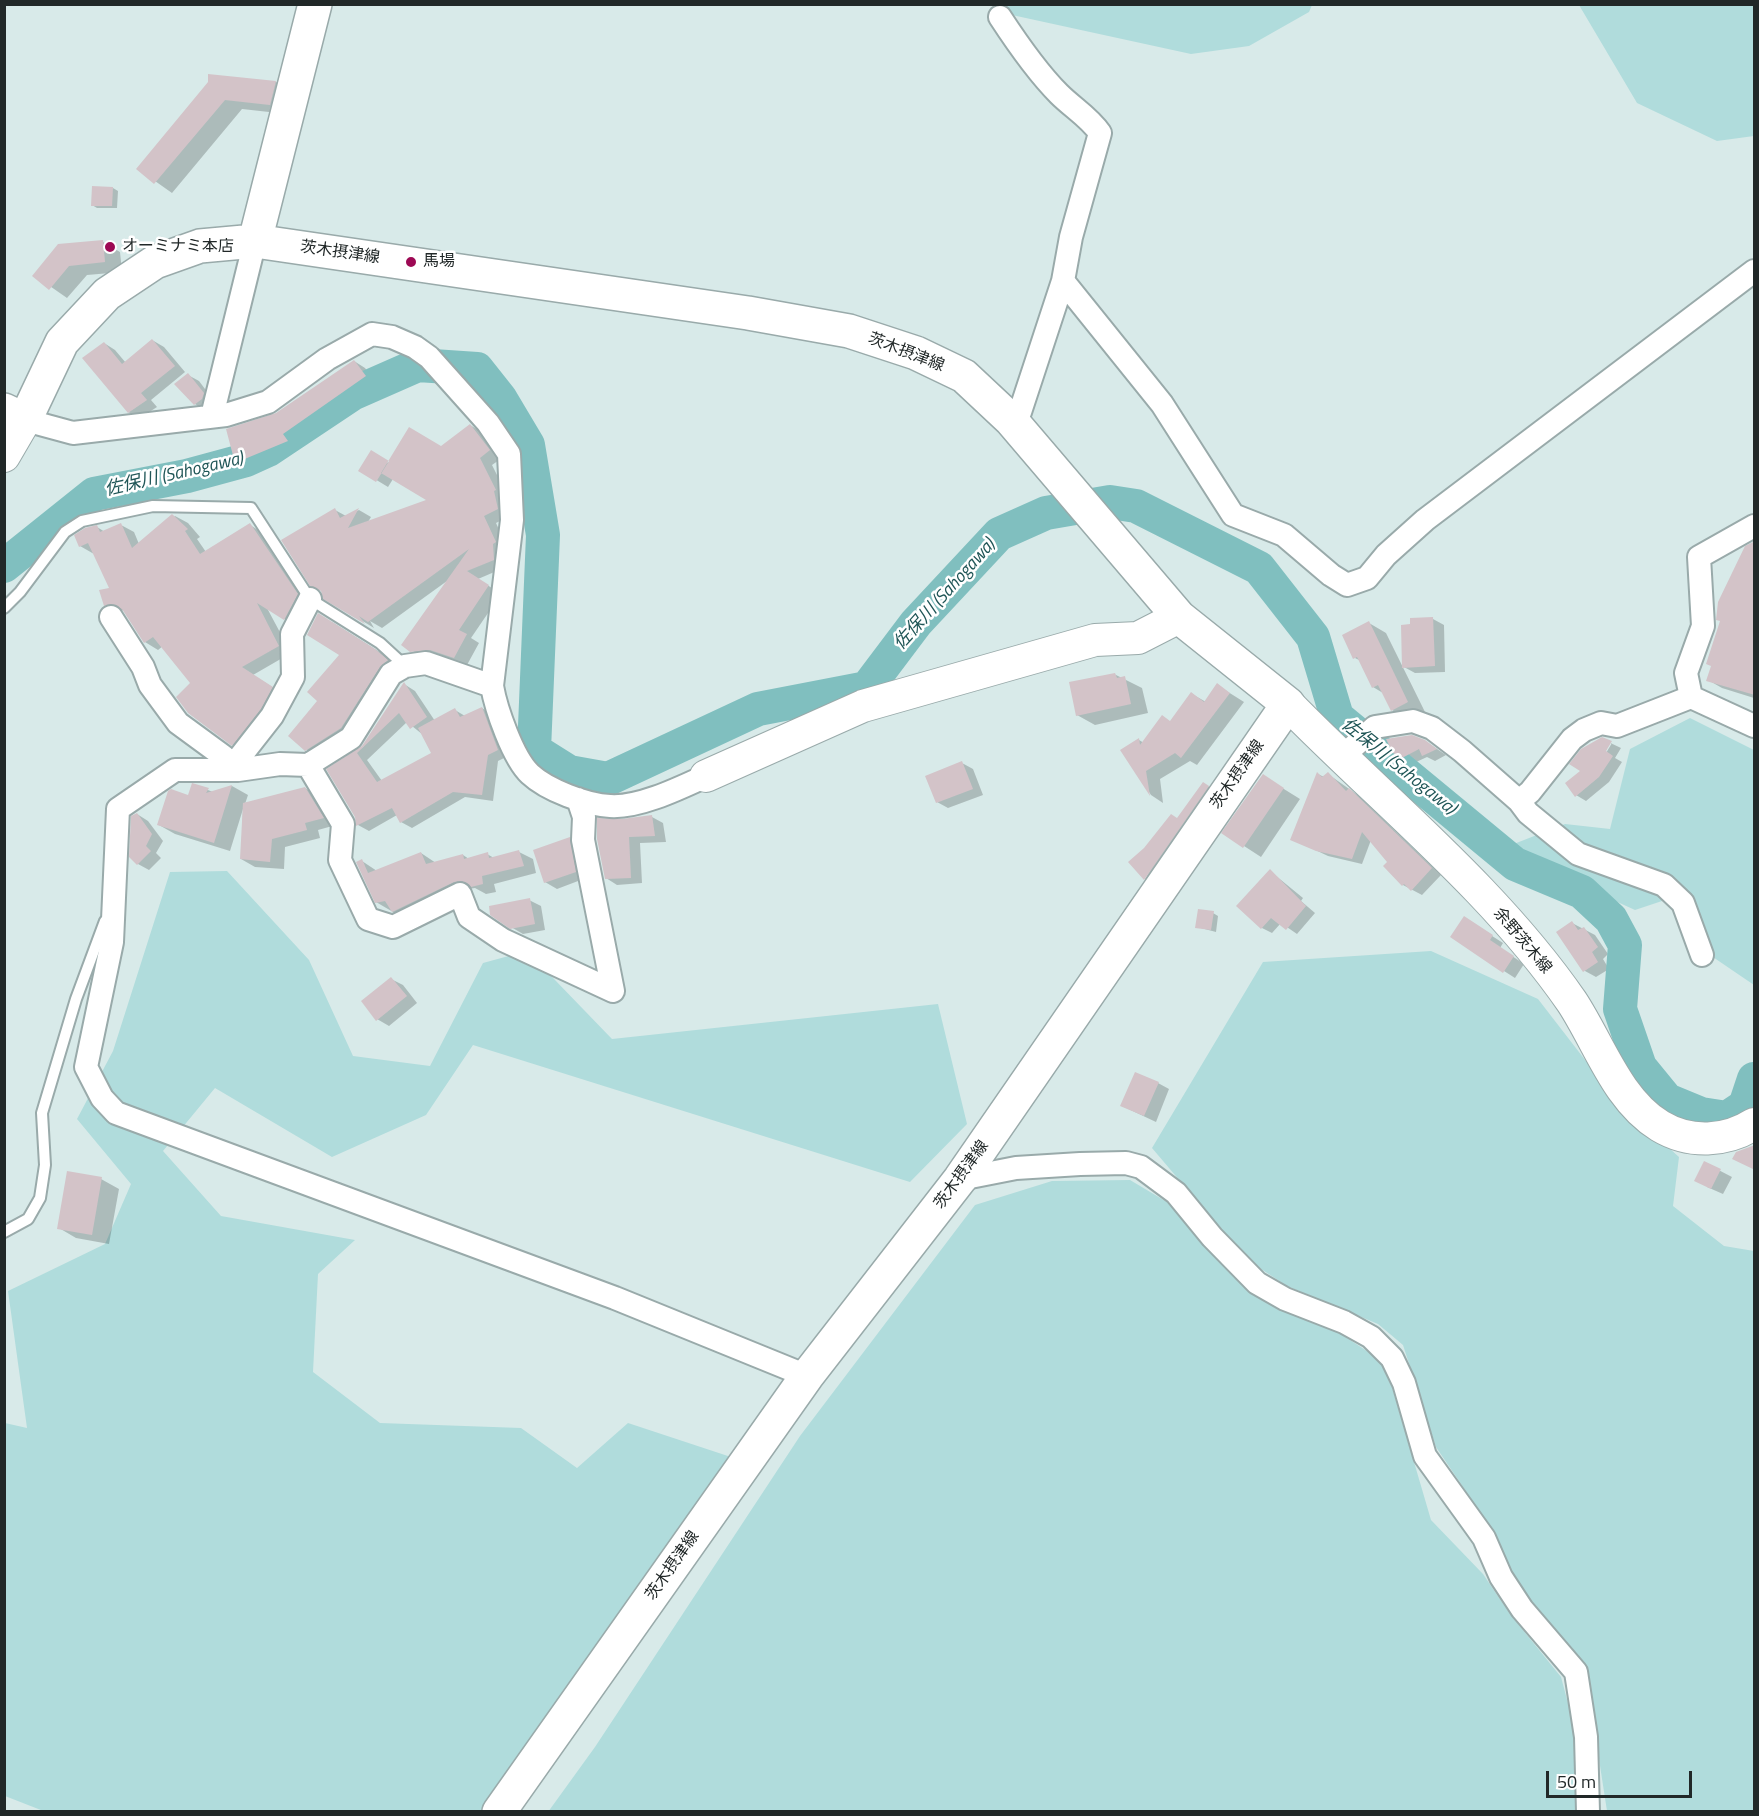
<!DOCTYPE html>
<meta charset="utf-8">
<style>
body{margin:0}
#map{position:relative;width:1759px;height:1816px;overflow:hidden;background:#d8eae9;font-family:"Titillium Web",sans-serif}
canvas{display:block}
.frame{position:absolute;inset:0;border:6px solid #212828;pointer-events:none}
.scale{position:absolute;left:1546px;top:1771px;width:146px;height:27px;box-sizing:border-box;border:3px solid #212828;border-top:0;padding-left:8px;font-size:18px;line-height:21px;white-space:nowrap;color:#212828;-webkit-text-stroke:4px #fff;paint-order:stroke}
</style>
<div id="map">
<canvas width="1759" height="1816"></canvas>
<div class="frame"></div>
<div class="scale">50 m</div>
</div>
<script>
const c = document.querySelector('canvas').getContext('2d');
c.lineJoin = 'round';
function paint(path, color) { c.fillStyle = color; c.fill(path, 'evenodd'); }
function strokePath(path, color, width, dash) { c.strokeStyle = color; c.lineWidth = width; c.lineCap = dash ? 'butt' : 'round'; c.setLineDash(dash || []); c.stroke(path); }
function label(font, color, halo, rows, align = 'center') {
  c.font = font + ' "Titillium Web","Noto Sans JP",sans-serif'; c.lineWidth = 5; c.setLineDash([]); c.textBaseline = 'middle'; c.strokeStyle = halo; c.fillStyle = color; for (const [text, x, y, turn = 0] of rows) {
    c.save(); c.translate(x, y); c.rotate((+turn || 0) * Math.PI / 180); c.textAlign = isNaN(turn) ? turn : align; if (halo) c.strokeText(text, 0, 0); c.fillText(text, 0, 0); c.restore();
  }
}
const green = new Path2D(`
 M996,5H1312L1309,12L1249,46L1191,54L1012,15Z
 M1579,5H1754V136L1717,141L1637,103Z
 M1690,718L1754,750V985L1707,953L1680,895L1635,910L1501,849L1565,824L1610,829L1630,749Z
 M227,871L309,960L353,1056L430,1066L483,963L527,951L612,1039L938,1004L967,1124L910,1182L473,1045L426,1115L332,1157L215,1088L163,1151L221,1216L355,1240L318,1274L313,1372L380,1423L521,1428L577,1468L628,1423L737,1459L491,1811L46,1812L5,1796V1423L27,1428L8,1291L105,1244L131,1184L77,1119L113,1051L170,872Z
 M1431,951L1538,999L1616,1100L1679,1157L1673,1206L1724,1246L1754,1251V1811H1607L1584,1662L1528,1599L1507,1568L1494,1533L1436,1447L1403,1345L1378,1324L1287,1286L1261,1269L1220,1228L1152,1148L1263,962Z
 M1130,1180L1167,1202L1204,1244L1379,1359L1392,1387L1431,1520L1483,1574L1510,1614L1561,1677L1577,1737V1811L548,1812L595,1747L800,1436L975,1205L1052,1181Z`);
const shadow = new Path2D(`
 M210,75L276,82L293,92L287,114L242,109L172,193L138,169L209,83Z
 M113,188L118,191L117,208H97L92,205Z
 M103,242L120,252L122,272L87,275L67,298L34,275Z
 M152,340L164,347L185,372L151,400L157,407L140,418L128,412L104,343L115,350L126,363Z
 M354,361L365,368L376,383L293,441L298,448L248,468L237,462L276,414Z
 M188,375L199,381L214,401L206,411L195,404Z
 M470,425L483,433L502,458L492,465L508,497L510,516L496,523L508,549L506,567L478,579L501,594L471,638L479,643L467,665L444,657L425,658L411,650L447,581L382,628L370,621L374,628L325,598L335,510L346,516L359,510L371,517L368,522L429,501L393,479L388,487L360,470L441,448Z
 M175,516L188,523L200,537L197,539L206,552L250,525L263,533L310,602L297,627L267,608L291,653L253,675L285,695L245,752L232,744L192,684L163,646L158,650L145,642L124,610L118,612L105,605L111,589L94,554L80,546L97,527L105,532L121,525L134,532L139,544Z
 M1754,547V698L1722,688L1708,680Z
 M1433,619L1444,625L1445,672L1415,673L1404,667Z
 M332,622L389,658L400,668L320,757L306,749L319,700L342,655Z
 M1369,623L1386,633L1425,712L1409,720L1392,710L1383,693L1373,687L1361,661L1355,658Z
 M1114,674L1142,688L1148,713L1095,725L1077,715Z
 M404,684L415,691L435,721L455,710L465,716L482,708L493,715L508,756L498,761L493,801L465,797L412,828L401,822L397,815L369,831L358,825L356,817L328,770L363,747ZM407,722L422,734L433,753L382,781L367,760Z
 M1217,685L1244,702L1197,765L1190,761L1160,779L1163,803L1151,795L1122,750L1139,740L1144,743L1171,722L1192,694L1206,702Z
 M1602,739L1621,748L1615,758L1622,762L1609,782L1586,801L1576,795L1582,771ZM1609,743H1612L1603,758Z
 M1425,741L1446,755L1435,761L1427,757L1414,763L1394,752Z
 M962,763L973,769L983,795L948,808L937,802Z
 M1318,774L1324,777L1328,774L1359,796L1441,875L1422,895L1403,885L1389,862L1371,840L1362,864L1328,856L1292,839Z
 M1263,776L1300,799L1261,857L1224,833Z
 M1204,784L1215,790L1156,885L1145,879L1178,820Z
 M195,785L213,792L232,786L248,795L245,804L305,788L319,797L336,825L318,830L320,838L285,847L284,869L255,867L241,859L243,809L230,851L175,834L159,825L189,797Z
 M137,814L148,821L163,841L156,853L161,858L149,870L138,864Z
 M652,817L663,823L666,842L640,843L642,883L617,885L606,878L622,821Z
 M569,839L581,845L586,878L557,889L545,882Z
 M519,852L533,859L536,873L494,884L496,892L486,894L475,888L468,889L405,919L376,902L362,861L377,871L421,853L436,863L463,855L469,859L487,854L494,858Z
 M1270,871L1303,898L1301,901L1315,913L1297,934L1281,923L1272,933L1262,928Z
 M529,900L541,906L545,930L523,934L511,927Z
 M1213,913L1218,916L1216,932L1197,927Z
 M1572,923L1595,935L1608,954L1603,959L1609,969L1596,977L1585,971L1558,932Z
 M1475,925L1503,943L1500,948L1524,964L1515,978L1504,971Z
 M391,979L403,985L417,1003L389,1026L377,1019Z
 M1158,1083L1169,1089L1156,1122L1122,1106Z
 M1705,1163L1732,1177L1723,1194L1707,1187Z
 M101,1179L119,1189L109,1244L76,1238L59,1228Z`);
const river = new Path2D(`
 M4,566L94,494L187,476L246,460L268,450L352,394L418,365L477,369L500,398L528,445L543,535L534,750L569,772L608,779L758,709L867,688L916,623L999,534L1046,513L1110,502L1136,506L1259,568L1313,637L1337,717L1515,864L1582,892L1611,919L1625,945L1620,1009L1640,1067L1667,1100L1701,1114L1727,1118L1745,1106L1754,1079`);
const building = new Path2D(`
 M208,74L276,81L270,105L225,100L154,184L136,169L208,82Z
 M92,186L113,187L112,206H91Z
 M103,240L105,262L69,266L49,290L32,276L58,244Z
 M152,339L175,366L141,393L147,400L128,413L82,358L104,342L122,364Z
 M354,360L366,376L283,434L288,441L235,463L226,429L276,413Z
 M188,373L204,393L202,399L194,405L174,384Z
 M470,424L490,450L480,458L496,490L494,491L498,509L484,516L496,542L493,544L494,560L467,571L489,585L459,630L467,634L454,658L430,650L410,652L401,645L469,549L368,622L359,616L365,624L323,599L321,591L310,586L281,540L335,508L340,518L359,508L348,528L426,500L381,473L409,427L441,446Z
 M371,450L389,461L376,482L358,471Z
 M172,514L188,529L185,531L200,554L250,523L298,594L284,620L257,603L279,646L242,667L273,687L261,709L232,746L188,713L176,697L190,683L153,637L144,643L122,609L111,604L104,606L99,590L109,588L88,543L79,547L74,535L85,528L97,525L100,532L121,523L132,548Z
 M1755,541V695L1706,681L1711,666L1706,664L1720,621L1716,620L1718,602L1745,546Z
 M318,613L375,649L388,660L380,667L341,728L305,751L288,736L317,701L307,692L339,655L307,635Z
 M1433,617L1435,666L1402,668L1401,625L1410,624V618Z
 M1369,621L1408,702L1391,711L1378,685L1372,688L1357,657L1353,659L1342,635Z
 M1115,673L1117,678L1125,676L1131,704L1076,716L1069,682Z
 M404,682L427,717L410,729L399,713L357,753L377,782L431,753L418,728L455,708L460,717L482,707L498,750L488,755L482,795L453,792L400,823L392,808L356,826L355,817L326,769L362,746Z
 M1217,683L1230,693L1181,758L1175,753L1146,771L1150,796L1120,750L1139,738L1140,745L1162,715L1170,721L1191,692L1204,702Z
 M1412,735L1425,740L1437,749L1422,756L1419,749L1402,758L1393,753L1386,739Z
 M1602,737L1612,741L1606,751L1613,756L1599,777L1575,797L1565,783L1580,771L1569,764L1581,749Z
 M962,761L973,789L936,803L925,776Z
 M1317,772L1322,777L1328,772L1346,791L1349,788L1432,868L1411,891L1404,884L1402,886L1383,866L1387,862L1362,832L1352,859L1316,851L1290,840Z
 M1263,774L1284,788L1243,848L1221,833Z
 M1203,782L1209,786L1144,880L1128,862L1144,848L1171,814L1177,818Z
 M192,783L209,788L206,793L232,785L214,843L157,825L168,791L171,789L188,795Z
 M305,787L324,818L305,823L307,830L272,839L270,862L240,859L243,803Z
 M137,813L152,834L146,846L151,851L137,865L129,857L131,816Z
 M652,815L655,836L629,837L631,878L605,879L597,839V818L622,819Z
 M570,837L576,872L544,883L533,850Z
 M519,850L524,866L482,876L483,884L471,887L462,881L454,882L392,912L385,901L375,903L356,862L362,859L368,873L421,852L426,864L463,854L464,859L488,852L489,858Z
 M1270,869L1306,906L1286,930L1271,918L1261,929L1236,906Z
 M530,898L535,924L510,929L490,915L489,906Z
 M1198,909L1214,911L1211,930L1195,928Z
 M1464,916L1493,935L1490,940L1514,956L1503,973L1450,937Z
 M1572,921L1578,930L1584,927L1598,947L1592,952L1598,962L1583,972L1556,932Z
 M391,977L407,996L376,1021L361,1001Z
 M1135,1072L1159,1082L1144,1116L1120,1106Z
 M1755,1145V1170L1732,1159L1736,1152Z
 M1704,1161L1721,1169L1711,1189L1694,1181Z
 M67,1171L102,1177L92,1235L57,1229Z`);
const lane = new Path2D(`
 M4,608L20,592L65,532L82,521L153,506L251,508L310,599L380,643L405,666
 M4,1232L28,1219L40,1198L45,1165L42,1113L76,999L105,921`);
const street = new Path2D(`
 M1000,17C1017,43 1037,72 1059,94C1073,108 1089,117 1100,133L1071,237L1063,281L1020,412L1011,420
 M1063,281L1162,404L1233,515L1284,535L1331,575L1347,585L1367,578L1386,555L1425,520L1754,271
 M212,416L255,241
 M25,420L73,433L226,415L268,402L327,359L372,334L392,337L415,347L429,357L488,423L509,454L512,520L492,686C496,709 513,758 530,774C547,790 587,805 610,806C639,808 680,788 706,776
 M1754,526L1699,557L1703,626L1686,673L1691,697L1754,726
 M111,617L143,667L150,685L178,723L223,756L238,770
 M1341,758L1375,727L1413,721L1432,728L1462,751L1519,801L1528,813L1578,854L1664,885L1683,903L1702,955
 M308,765L351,738L391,674L405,666L426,663L492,686
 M232,767L272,716L293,677L292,634L310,599
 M578,799L584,817L583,840L613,991L503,940L469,917L460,894L393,927L368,919L340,860L343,824L308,765L280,764L238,770H175L118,809L112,942L86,1067L102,1098L116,1113L615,1298L807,1376
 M1519,801L1530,792L1572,739L1584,730L1601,723L1617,726L1691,697
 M960,1179L1016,1168L1080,1164L1126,1163L1141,1167L1176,1193L1212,1237L1257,1283L1285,1299L1344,1322L1371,1337L1392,1358L1404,1383L1425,1456L1484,1538L1501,1577L1522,1609L1576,1672L1586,1737L1588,1812`);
const secondary = new Path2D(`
 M4,456L25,420
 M1288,704C1383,801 1494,889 1572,1002C1599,1043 1617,1100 1660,1126C1690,1144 1726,1142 1754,1124
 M706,776L863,706L1095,640L1138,638L1179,617`);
const primary = new Path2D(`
 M255,241L315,4
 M4,410L25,420L62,342L107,294L155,262L200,246L255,241L748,313L849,331L916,353L964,376L1011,420L1179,617L1288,704L960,1179L807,1376L499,1812`);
const markers = [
 [110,247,6,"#9d0954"],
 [411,262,6,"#9d0954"]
];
const poiNames = [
 ["オーミナミ本店",122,247],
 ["馬場",423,262]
];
const streetNames = [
 ["茨木摂津線",340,253,8],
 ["茨木摂津線",906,353,21],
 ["茨木摂津線",1238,775,-55],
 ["余野茨木線",1522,941,50],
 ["茨木摂津線",962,1175,-54],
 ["茨木摂津線",673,1566,-55]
];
const waterNames = [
 ["佐保川 (Sahogawa)",174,475,-13],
 ["佐保川 (Sahogawa)",945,595,-48],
 ["佐保川 (Sahogawa)",1398,767,39]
];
paint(green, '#b0dcdc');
paint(shadow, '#0003');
strokePath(river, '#80bfbf', 34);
paint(building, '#d3c3c8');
strokePath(lane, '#9aa', 14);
strokePath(street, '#9aa', 26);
strokePath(secondary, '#9aa', 34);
strokePath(primary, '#9aa', 36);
strokePath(lane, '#fff', 10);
strokePath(street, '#fff', 22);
strokePath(secondary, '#fff', 32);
strokePath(primary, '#fff', 33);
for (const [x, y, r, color] of markers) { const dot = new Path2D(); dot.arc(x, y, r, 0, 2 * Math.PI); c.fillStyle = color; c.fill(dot); strokePath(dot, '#fff', 2); }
label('16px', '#212828', '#fff', poiNames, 'left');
label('16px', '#212828', '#fff', streetNames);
label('italic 18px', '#205657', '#fff', waterNames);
</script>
